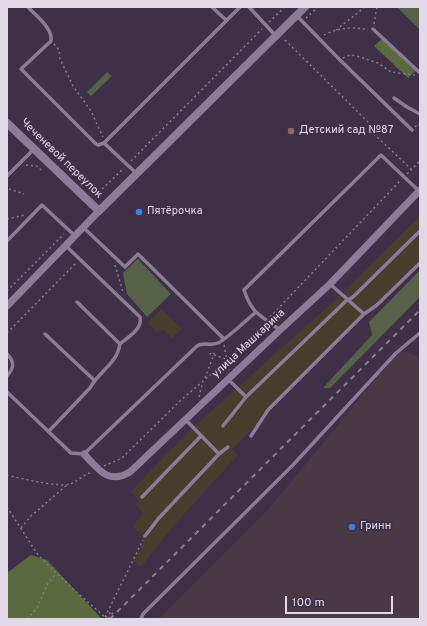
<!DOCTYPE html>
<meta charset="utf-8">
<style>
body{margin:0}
#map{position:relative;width:427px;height:626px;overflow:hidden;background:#3e3049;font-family:Overpass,sans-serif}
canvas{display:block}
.frame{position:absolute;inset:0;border:8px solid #e1d8e8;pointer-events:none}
.scale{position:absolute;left:285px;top:596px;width:108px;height:18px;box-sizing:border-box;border:2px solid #e1d8e8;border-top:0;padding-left:5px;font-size:12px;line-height:14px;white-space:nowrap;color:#e1d8e8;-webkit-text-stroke:3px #3e3049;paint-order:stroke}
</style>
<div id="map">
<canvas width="427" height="626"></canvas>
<div class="frame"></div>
<div class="scale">100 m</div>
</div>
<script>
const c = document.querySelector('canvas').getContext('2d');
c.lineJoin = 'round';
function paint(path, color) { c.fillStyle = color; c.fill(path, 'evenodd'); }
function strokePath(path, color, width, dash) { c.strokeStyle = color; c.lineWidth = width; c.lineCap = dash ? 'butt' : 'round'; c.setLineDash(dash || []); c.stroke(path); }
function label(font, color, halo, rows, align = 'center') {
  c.font = font + ' Overpass,sans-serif'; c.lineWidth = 4; c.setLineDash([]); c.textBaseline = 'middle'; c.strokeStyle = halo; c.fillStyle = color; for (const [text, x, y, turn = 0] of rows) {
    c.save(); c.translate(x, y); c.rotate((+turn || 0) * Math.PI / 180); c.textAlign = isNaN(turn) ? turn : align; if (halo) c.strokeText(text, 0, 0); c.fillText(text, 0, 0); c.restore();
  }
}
const commercial = new Path2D(`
 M400,350L420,357V619H159L267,511Z`);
const industrial = new Path2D(`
 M420,216V260L232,449L238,455L175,524L141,567L133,561L144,542L142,536L133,526L143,513L136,505L139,501L131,491L189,431L334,301Z
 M161,309L182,329L172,338L163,329L158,333L148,323Z`);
const green = new Path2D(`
 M397,7H420V30Z
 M107,72L112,76L91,96L87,92Z
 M138,259L171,294L147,317L127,294L123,273Z
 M420,270V297L330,388H323L372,335L369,322Z`);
const forest = new Path2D(`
 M382,39L415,71L408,78L374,46Z
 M31,555L47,560L102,619H7V573Z`);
const path = new Path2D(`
 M306,18L318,7
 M269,22L285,7
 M374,24L377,7
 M336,30L365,7
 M324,35C338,28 353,26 368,30
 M285,40L369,123L374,134L412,170
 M54,44L59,50L60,59L73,86L91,111L103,137
 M343,58L350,55L357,56L378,63L391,72L415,75
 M415,127L418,124L420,126
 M131,161L262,29
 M26,165L37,166L41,170
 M407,174L420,161
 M9,189L24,194
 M95,196L124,168
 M7,219L25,215
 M115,265L123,292
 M7,291L64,234
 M270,317L400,181
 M7,333L76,263
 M224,345L229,370
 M214,355L226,359
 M205,378L214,354L212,352L210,354L212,356
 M199,397L203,381
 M104,466L122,458L180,401L224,363L263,324
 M7,475C18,478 61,488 70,484C78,481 83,475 92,472
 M7,507L38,555L73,589L106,618L111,612L113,613L108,619
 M21,528L31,516L67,485
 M105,617L143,540
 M27,619L37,608L47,585L56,573`);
const service = new Path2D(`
 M28,7C36,16 53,28 51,41L21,69L96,144L98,145L104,143L136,173
 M212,7L226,20
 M249,7L275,35
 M297,16L340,60L412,130
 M373,29L420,73
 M394,98L407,107L420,114
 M104,143L240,7
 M7,176L34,149
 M84,228L125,267L138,254L224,339
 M7,241L42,205L75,236
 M330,284L364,314
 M77,302L120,344
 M280,330C260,315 252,314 244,290L381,155L419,191
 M45,334L94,380
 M7,354C15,362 14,368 7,376
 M7,392L71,453L84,454L197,346C203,342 211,346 218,343C229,337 245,321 255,313
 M246,397L346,301L353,297L420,231
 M223,426L246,397L228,379
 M49,431L90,388C99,371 117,364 120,344C128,337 143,329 140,317L66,246
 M251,436L268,410L364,314L377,305L420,263
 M219,454L228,447
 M142,497L201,436
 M145,536L158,519L219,454L185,419
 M141,619L143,614L293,465L396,353L420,333`);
const minor = new Path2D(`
 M7,306L99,211
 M84,454C98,469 108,485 130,472L280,330L330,284L420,190`);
const tertiary = new Path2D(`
 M7,123L99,211L305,7`);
const rail = new Path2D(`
 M110,619L420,310`);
const markers = [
 [291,131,4,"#8d6e63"],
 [139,212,4,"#3f7fe0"],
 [352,527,4,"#3f7fe0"]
];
const poiNames = [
 ["Детский сад №87",299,131],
 ["Пятёрочка",147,212],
 ["Гринн",360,527]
];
const streetNames = [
 ["Чеченевой переулок",61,159,44],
 ["улица Машкарина",249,344,-43]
];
paint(commercial, '#493945');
paint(industrial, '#463d2c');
paint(green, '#566147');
paint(forest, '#596b3e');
strokePath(path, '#867a8f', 1.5, [2, 3]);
strokePath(service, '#8c7c99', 3.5);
strokePath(minor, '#8c7c99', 7);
strokePath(tertiary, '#8c7c99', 8);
strokePath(rail, '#8c8095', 2, [5, 5]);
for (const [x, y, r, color] of markers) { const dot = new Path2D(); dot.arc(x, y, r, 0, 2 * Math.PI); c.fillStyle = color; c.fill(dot); strokePath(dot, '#3e3049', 1.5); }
label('11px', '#e1d8e8', '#3e3049', poiNames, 'left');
label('11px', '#e1d8e8', '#3e3049', streetNames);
</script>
